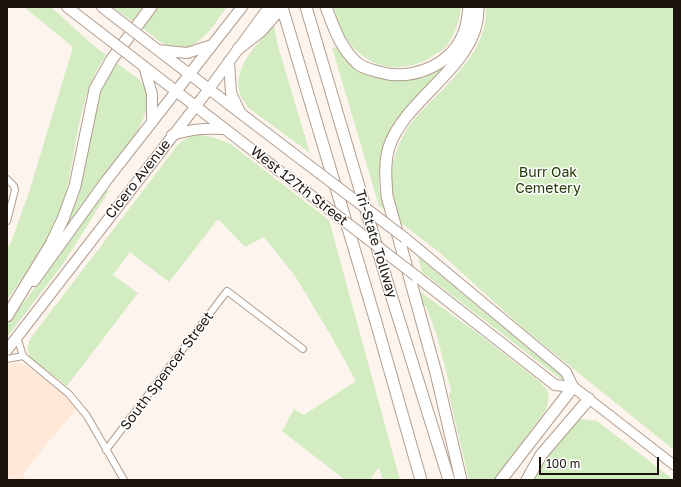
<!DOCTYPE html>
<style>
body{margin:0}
#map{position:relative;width:681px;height:487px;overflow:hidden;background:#fdf4ed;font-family:"Golos Text",sans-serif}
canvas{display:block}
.frame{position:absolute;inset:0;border:8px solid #1b140e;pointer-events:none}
.scale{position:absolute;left:539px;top:457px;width:120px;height:18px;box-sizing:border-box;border:2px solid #1b140e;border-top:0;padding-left:5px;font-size:12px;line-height:14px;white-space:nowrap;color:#1b140e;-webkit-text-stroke:3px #fff;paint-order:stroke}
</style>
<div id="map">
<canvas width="681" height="487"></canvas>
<div class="frame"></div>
<div class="scale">100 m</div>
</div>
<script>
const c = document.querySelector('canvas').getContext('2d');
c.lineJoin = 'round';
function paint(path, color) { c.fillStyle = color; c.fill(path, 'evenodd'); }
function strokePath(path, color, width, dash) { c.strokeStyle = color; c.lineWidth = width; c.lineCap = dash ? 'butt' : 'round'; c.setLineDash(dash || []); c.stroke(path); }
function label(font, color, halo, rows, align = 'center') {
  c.font = font + ' "Golos Text",sans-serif'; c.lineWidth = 3; c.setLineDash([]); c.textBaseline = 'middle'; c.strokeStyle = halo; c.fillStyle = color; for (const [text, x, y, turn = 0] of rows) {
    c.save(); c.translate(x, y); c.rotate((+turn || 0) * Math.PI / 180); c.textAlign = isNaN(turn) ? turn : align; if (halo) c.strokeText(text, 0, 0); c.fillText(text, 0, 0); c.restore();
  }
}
const built = new Path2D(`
 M19,362L32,369L62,393L77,408L23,473L26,480H7V365Z`);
const green = new Path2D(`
 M24,7H51L93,45L106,55C75,99 78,156 62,206C50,240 28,270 7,300V250L13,237L30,189L73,47Z
 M112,7H143L132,21Z
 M158,7H227C213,26 196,57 168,46C159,42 150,34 142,28Z
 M334,7H461C459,21 455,35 446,47C443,50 438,53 434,55C407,74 374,71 352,46C342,35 338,20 334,7Z
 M486,7H674V450L524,329L439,252L397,220C394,207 391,192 391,178C391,164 399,141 407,129C434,91 488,60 486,7Z
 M274,25L278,46L310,153L250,109C221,79 253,49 274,25Z
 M336,47C355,73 386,86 418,78C426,76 434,71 441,67L443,69L382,155L379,174V190L385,210L379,206L332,48Z
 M115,62C124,69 135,75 142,83C157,100 139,129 130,144L65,230L64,229L74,205L100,88Z
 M195,135C209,135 220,139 232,145L329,220L400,480H383L379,467L370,480H345L282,431L294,409L304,415L356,381L330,334L295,276L264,237L245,247L218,219L169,282L130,252L113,275L138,293L67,386L31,359C27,351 27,347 30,339L177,146C182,140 188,137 195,135Z
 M107,190L109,191L63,264L7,337V325Z
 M418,257L564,377L562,380L422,272Z
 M415,288L476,332L539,381L547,390L549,397L546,410L494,480H469L449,395L451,390L436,333L426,307L420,301Z
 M580,419L597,421L674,480H530C537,467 569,425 580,419Z`);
const minor = new Path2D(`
 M7,179L14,186L15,190L7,221
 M17,337L23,356L69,394L87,416L124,480
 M7,359L23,356
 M106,450L227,291L303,349`);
const secondary = new Path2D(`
 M589,399L674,465`);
const primary = new Path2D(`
 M67,7L102,34
 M102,7L115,17
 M150,44L294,154
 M158,50L187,53L212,45
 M137,61L304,190
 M229,61L231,93L240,112
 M144,66L152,94V122
 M172,135C193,129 204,128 225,129
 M405,238L566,372L573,387L589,399
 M416,276L555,385L573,387
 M34,281L106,181L242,7
 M7,350L209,89L269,7`);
const motorway = new Path2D(`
 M282,7L376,322L421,480
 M306,7L389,288L449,480
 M326,7C334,28 340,47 357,63C362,68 372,70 379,72C410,81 448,67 462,37C467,28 468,17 469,7
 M238,49L261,31L282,7
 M7,316L51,244L63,219L75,186L95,89L112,59L151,7
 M461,480L436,373L387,196C386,179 384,163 389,147C406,96 480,65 478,7
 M501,480L573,387
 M527,480L541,455L589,399`);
const primaryBridge = new Path2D(`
 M115,17L150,44
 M102,34L137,61
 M294,154L405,238
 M304,190L416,276`);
const parkNames = [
 ["Burr Oak",548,173],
 ["Cemetery",548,189]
];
const streetNames = [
 ["Cicero Avenue",138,179,-52],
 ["West 127th Street",299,186,38],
 ["Tri-State Tollway",376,244,73],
 ["South Spencer Street",167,371,-53]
];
paint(built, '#ffe8d7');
paint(green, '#d3ecc2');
strokePath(minor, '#b19d8e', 8);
strokePath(secondary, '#b19d8e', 11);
strokePath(primary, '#b19d8e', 12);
strokePath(motorway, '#b19d8e', 13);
strokePath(minor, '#fff', 6);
strokePath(secondary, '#fff', 9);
strokePath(primary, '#fff', 10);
strokePath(motorway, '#fff', 11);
strokePath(primaryBridge, '#b19d8e', 12, []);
strokePath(primaryBridge, '#fff', 10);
label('14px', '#233d06', '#fff', parkNames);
label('14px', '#1b140e', '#fff', streetNames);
</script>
